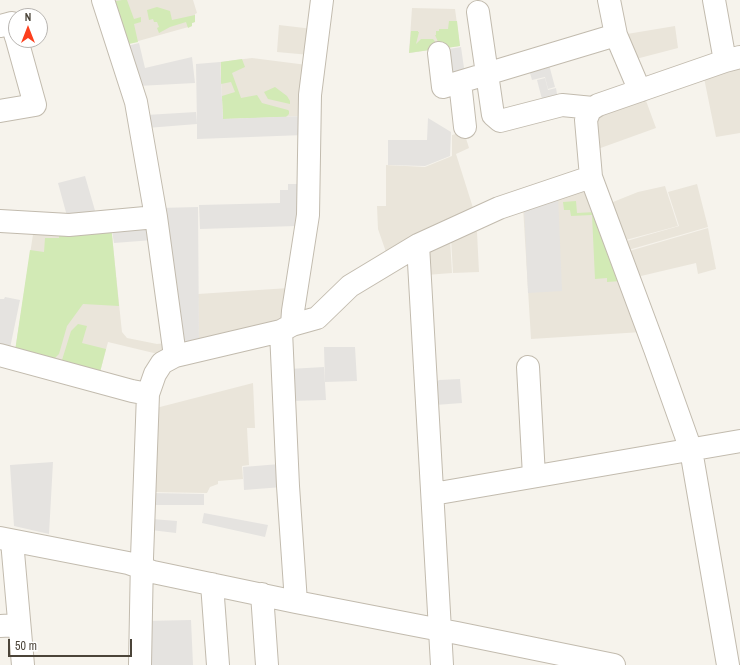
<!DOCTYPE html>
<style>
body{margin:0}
#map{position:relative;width:740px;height:665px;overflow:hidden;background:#f6f3ec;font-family:"Archivo Narrow",sans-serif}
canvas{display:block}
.north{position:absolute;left:8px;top:8px;width:40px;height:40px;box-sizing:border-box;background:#fff;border:1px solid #b7b4b0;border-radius:50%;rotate:0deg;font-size:11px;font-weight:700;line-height:16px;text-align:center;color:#4b4439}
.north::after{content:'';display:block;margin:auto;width:14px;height:18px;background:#fc3f1d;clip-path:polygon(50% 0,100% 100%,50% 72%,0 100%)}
.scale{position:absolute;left:8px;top:639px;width:124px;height:18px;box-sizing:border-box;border:2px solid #4b4439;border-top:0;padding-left:5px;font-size:12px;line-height:14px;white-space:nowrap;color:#4b4439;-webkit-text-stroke:3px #fff;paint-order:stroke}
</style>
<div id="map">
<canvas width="740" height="665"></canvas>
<div class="north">N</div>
<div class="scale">50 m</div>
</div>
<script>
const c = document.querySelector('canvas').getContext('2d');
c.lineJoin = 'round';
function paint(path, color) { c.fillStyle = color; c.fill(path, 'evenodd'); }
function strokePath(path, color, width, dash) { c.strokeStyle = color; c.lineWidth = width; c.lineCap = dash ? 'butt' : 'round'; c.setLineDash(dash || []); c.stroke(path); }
const residential = new Path2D(`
 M110,0H193L197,13L195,14V22L192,23V26L124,45Z
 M412,8L455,9L460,46L409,53Z
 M279,25L313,29L310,55L277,52Z
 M675,26L678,48L632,60L621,35Z
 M252,58L307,65L304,116L223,119L220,62Z
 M740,69V133L716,137L704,78Z
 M645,98L656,128L595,150L597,115Z
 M464,132L469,148L456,154L474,211L386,252L378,229L377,206H386V165L425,167L452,156V135Z
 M697,184L708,227L625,251L623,242L679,226L668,192Z
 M665,186L678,226L622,241L608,204L638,192Z
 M582,187L590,192L642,332L531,339L523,207Z
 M111,225L121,323L122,332L127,338L157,344L165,343L162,355L108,342L99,376L15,351L34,228Z
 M708,228L716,269L698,274L696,263L641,276L634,272L626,252Z
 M471,229L477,232L479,272L453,273L451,238Z
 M450,239L452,273L426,275L428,248Z
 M289,288L284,319L231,334V320V334L199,341L198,294Z
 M253,383L255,428H247L249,465L242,466L243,479L218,481V484L210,487L207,493L152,492L156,408Z`);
const green = new Path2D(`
 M122,0H127L134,19L141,17V22L134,24L138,42L124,45L111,2Z
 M157,7L170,11L172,20L195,15V22L192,23V26L188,28L186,22L170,27L159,33L157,28L159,27L157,22H154L153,19L149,20L147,10Z
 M449,21H457L460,46L440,49L439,44L435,35H436V31H439V29H448Z
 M411,31H418V32H419L416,44L421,39H433L437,44L436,49L409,53Z
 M242,59L245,67L232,73L241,98L257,95L262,103L288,110L289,111V114L286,117L223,119L222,96L235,92L231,82L221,84V62Z
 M275,87L287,96L290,101V104L268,99L264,92Z
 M576,201L577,213L595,212L621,281L607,282V278L595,279L592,215L571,216L570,210H564L563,202Z
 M111,225L119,306L83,304L67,326L59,354L51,362L15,351L30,250L44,252L45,238H59V229Z
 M78,324L87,326L82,343L106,349L99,376L64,365L62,360L71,331Z`);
const parking = new Path2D(`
 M139,43L145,68L192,57L195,83L138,86L127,46Z
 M461,47L465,75L452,79L443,50Z
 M548,61L555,87L548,89L545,77L532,80L528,66Z
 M220,62L223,119L304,116V135L197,139V124L147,128L146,115L196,112L197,124L196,64Z
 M545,78L548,90L556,88L558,100L543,103L537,80Z
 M428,118L451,132L450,156L425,166L388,165V140H427Z
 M85,176L96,214L67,216L58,183Z
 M288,184H298L297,216L296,226L200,229L199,205L280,203V190H288Z
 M558,195L562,291L528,293L524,208Z
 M198,207L199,341L183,345L159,208Z
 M145,222L153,240L114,243L111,225Z
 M5,297L20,300L10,348L0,346V299H4Z
 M324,347H355L357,381L325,382Z
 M324,367L326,400L290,401L289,369Z
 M460,379L462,403L435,405L434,384L439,380Z
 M53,462L49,534L14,526L10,465Z
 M280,464L282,487L244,490L243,467Z
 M151,493L204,494V505H151Z
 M204,513L268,525L265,537L202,523Z
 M152,519L177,521L176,533L151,530Z
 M191,620L193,665H144L145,621Z`);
const minor = new Path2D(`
 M103,0L136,102L156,217L175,356
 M609,0L616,35L636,82L641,90
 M714,0L725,61
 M478,12L493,115L500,121L562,105L593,108
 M0,26L12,23L16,37
 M439,53L443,87L616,35
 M460,82L465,127
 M0,111L35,105L17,40
 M0,221L69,225L156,217
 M418,245L442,665
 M292,325L293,311L308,215L310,95L322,0
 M281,331L288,486L296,602
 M0,355L132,391L148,394
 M528,367L534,476
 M433,494L740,441
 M0,538L128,563L153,572L296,602L425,627L457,633L614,665
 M12,541L23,665
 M212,584L218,665
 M262,594L267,665
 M0,626L19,625
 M140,665L142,558L148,394L155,374L162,363L175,356L281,331L292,325L317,318L350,286L418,245L499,208L591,177
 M728,665L691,450L655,349L591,177L586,120L590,110L598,105L725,61L740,57`);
paint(residential, '#eae5da');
paint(green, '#d2eab5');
paint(parking, '#e5e3e0');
strokePath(minor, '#c2bbae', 24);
strokePath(minor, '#fff', 22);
</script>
